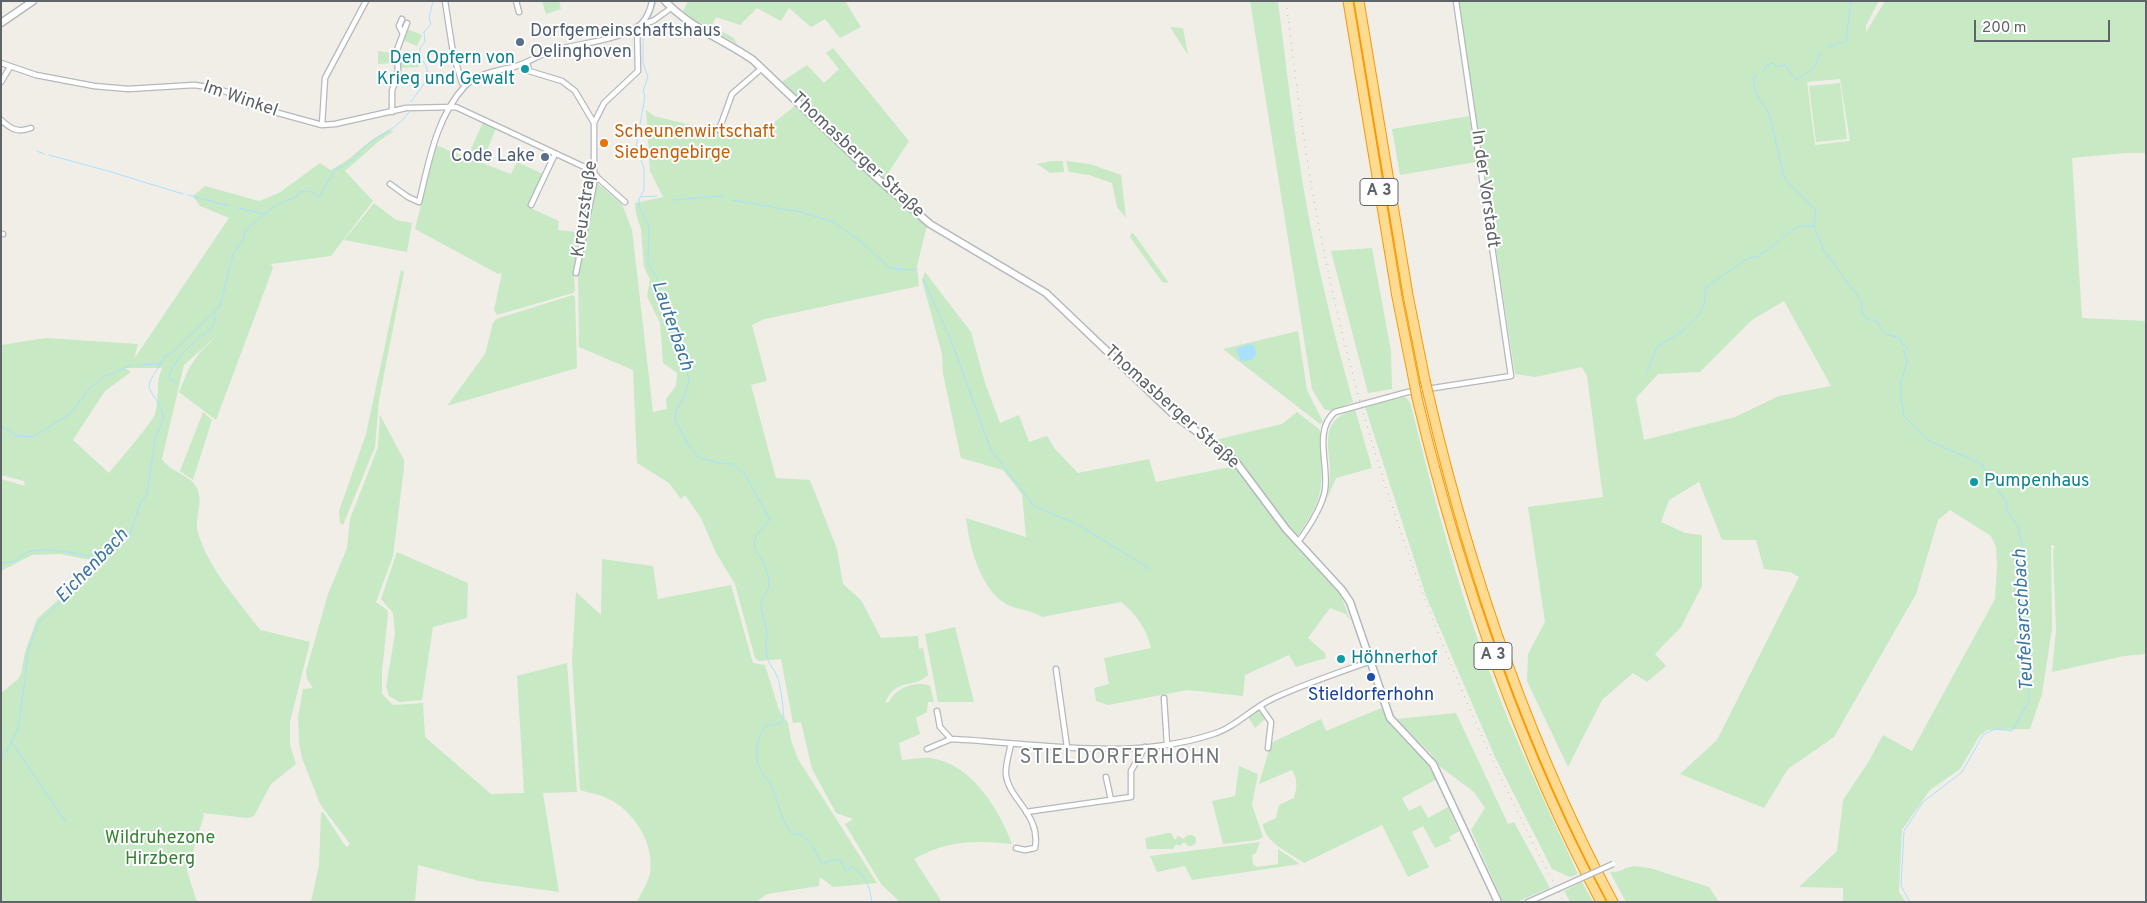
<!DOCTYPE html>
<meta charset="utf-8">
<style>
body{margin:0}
#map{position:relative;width:2147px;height:903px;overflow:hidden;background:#f1eee8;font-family:Overpass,sans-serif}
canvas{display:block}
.frame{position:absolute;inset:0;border:2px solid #5f6468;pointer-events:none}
.scale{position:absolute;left:1974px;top:20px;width:136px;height:22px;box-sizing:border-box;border:2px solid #5f6468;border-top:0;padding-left:6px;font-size:15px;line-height:18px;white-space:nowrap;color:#5f6468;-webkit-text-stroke:4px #fff;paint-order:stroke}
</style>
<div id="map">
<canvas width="2147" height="903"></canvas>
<div class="frame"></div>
<div class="scale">200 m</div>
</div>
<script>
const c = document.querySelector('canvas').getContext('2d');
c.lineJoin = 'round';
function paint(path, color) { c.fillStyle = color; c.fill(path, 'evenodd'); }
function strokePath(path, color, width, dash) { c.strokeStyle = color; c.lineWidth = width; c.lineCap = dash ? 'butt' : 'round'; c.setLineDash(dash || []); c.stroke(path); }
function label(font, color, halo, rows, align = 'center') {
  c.font = font + ' Overpass,sans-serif'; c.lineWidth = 4; c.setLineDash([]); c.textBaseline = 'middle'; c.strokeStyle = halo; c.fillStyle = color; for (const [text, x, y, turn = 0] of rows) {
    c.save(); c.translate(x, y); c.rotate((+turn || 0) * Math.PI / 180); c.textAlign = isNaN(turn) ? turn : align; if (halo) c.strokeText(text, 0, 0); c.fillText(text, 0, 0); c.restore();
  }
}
const green = new Path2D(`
 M542,1H559L561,9L546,14Z
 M688,1H845L861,27L840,38L825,19L811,27L789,8L781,21L757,8L740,25L716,17L712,26L734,38L737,44L693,19L683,11Z
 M1250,1H1278C1288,81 1297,160 1313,239C1324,294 1338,348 1353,402L1330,411L1324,409L1312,389Z
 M1458,1H1879L1866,25V32L1885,1H2146V153H2125L2072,158L2082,318L2146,321V654L2124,656L2052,672L2056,630L2053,550L2055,546L2051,545L2052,629L2042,694L2030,729L1988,730L1980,735L1960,769L1930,790L1902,830L1899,892L1906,902H1843V888L1799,887L1837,851L1843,800L1869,761L1883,735L1912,751L1995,599L1997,566L1996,547L1991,536L1950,510L1938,520L1916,594L1834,737L1788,769L1764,808L1680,774L1717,740L1799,577L1790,572L1764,569L1756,540H1722L1699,482L1669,500L1661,522L1685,533L1702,535V586L1681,627L1655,654L1666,666L1647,682L1633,673L1602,700L1568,767L1527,681L1528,654L1545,622L1528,507L1603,497L1587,376L1582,367L1535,377L1515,374ZM1840,79L1850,141L1815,145L1807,82ZM1784,301L1831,386L1779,396L1735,417L1644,440L1636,398L1658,374L1700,372L1752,320Z
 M1170,27L1183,28L1188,55Z
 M407,29L422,35L417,46L403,40Z
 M833,48L909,141L883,181L783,85V81L807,65L824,83L839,69L826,53Z
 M378,51L394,53L395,63L378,64Z
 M419,58V67L400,68L399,60Z
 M1840,83L1847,139L1816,142L1809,86Z
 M796,105L927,225L917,266L919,286L765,319L752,325L767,381L751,385L776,478L810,480L837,549L843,584L861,600L881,638L918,636L919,649L923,648L928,675C915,689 895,677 885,703L889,702C895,688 917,680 930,686L934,702H928L927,712L916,718L920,734L899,743L902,760C911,760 921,757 930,758C971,763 999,809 1012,844C976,840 946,840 914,859L942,902H900L881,884L845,824L853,819L836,813L812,769L801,722L793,723L781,659L759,661L755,658L735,584L716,553L701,518L685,495L681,499L669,483L637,463L633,370L579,347L578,272L597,183L622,204L632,230L653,412L667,409L666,399L676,386L677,373L663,363L660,323L647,296L650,280L644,267L641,229L636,214L635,203L663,197L650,171L646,110L654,116L752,140Z
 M1469,116L1476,162L1400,175L1392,129Z
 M483,122L496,128L482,163L511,174L517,162L543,174L528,207L559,221L558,230L585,233L574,275L575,290L573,293L497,315L494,310L502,273L498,274L415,229L436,145L467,158Z
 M388,130L394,131L379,141L345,171L373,201L331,256L271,264L273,268L216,420L179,392L189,368L200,352L222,331L184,365L162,459C170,472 191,475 197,488C204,502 194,519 198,533C208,567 236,598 257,626L261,630L310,642L290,722V745L296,764L271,784L254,816L248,818L202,813L204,815L187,871L197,902H1V693L18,679L21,674L25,652L37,619L68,591L93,564L91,560L60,554L32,555L1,571V479L25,486L24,481L1,475V345L46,338L138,344L134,359L229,218L200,206L193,196L205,186L259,201L279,193L320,163L331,170C353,159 366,141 388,130ZM162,368C155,383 160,399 155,414C151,424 117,463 109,473L73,440L105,391L131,372L125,368Z
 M1051,161H1063L1064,172L1050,173L1037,164Z
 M1066,161L1090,164L1121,175L1126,218L1117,207L1112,183L1089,175L1069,172Z
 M374,203L396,220L412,223L407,252L344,240Z
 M1131,233L1134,234L1169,283L1162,282L1130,237Z
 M1372,248L1391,351L1392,389L1368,393L1331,251Z
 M401,270L404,272L379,400L375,447L343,525L340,523L339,511L366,434Z
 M925,272L971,332L985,383L1000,423L1019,415L1029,442L1047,436L1055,449L1078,473L1149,459L1156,482L1230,467L1203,443L1205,440L1228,458L1267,509L1339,591L1351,622L1346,614L1330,608L1308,638L1325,653L1326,658L1296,667L1289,655L1245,675L1243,696L1188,690L1108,705L1096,701L1094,688L1109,684L1104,658L1151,648C1147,630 1136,613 1121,602L1042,617C1030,609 1017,610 1006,604C980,589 969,545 966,518L1026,537L1022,494L1003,470L961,458L943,374L942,354L922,280Z
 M573,295L575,297L577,368L447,406L485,354L493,323L496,319Z
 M1298,331L1307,390L1323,422L1320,424L1223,349Z
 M1405,397L1410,402C1432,490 1455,579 1487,665C1513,736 1546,805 1578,874L1570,877L1552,869L1495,757L1426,596L1365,407Z
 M1355,409L1372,468L1336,478L1327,499C1329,489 1330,478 1330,468C1328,438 1321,421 1355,409Z
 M203,412L212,420L193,480L180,471Z
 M1297,412L1319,429C1322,437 1321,445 1321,453C1323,492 1321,501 1299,534L1295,535L1233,455L1215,440L1282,424Z
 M380,415L404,460V468L393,556L376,602L387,610L388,614L382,672V694L393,705L423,703L425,737L491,794L524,793L517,676L567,663L577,792L543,793L559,892L479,881L418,865L415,902H311L319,865L321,813L323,812L346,847L350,844L320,804L302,758L299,743L298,717L303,689L313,688L307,679L306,671L328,594L347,548L350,519L378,447Z
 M397,552L468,583L467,618L433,627L422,700L399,702L389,696L386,687L395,634L393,613L381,599Z
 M602,559L653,566L658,599L731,585L753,663L765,665L779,710L788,723L791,740L798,759L877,883L833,887L820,877L819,886L767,894L756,902H637C641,893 648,883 650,873C655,843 633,810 607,798C599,794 589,793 580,790L572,660L576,592L601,615Z
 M955,627L974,702H938L925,634Z
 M1381,708L1398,733L1421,755L1437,779L1402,798L1409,811L1421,805L1428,818L1448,807L1459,831L1449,837L1451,841L1435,848L1423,826L1412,832L1429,867L1408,877L1382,825L1304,863C1291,853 1264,843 1263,824L1276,818L1279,805L1294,798C1297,787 1298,780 1292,770L1259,784L1271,743L1321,719L1326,731Z
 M1257,711H1261L1265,719L1255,728L1248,717Z
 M1456,713L1508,824L1514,822L1550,888L1516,902H1503L1471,830L1485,808L1474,792L1438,765L1430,753L1396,719Z
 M1239,766L1258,774L1252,805L1263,837L1258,840L1223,844L1212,801L1235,796Z
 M1168,833H1171L1175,840L1178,836L1184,839L1187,835H1192L1196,838V843L1192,846H1188L1184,842L1180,846L1176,844L1173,849H1147L1145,838Z
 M1260,842L1256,853L1252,855L1253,864L1257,867L1278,864V849L1300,864L1192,880L1185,866L1157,872L1150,856Z
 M1634,866L1650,868L1709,887L1719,902H1626L1610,872C1619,873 1626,867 1634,866Z
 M1582,882L1593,902H1570L1564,891Z`);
const water = new Path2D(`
 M1249,344L1255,347L1256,354L1252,360L1241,361L1236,349Z`);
const stream = new Path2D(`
 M650,20L656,1
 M647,25L643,33V63L648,77L643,91L645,96L636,148L644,168V190L639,199V207L649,227L648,264L657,278L666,322L676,337L689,379L685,395L676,411L675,420L687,443L698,457L718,463L732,464L744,473L770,520C737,551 766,549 769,582C770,592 760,598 761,607C762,615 766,624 767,633C767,640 765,648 767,656C768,663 772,666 775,672C782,685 782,703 784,717L780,723L765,726C757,738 753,757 761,771C764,777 770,781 772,787C779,804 781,820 792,834H801L812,845L822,864L835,859L841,861L846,872L851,867C867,876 869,885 872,902
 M1828,47L1846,41L1851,1
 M1762,73L1767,65L1773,63L1777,67L1785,65L1796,80L1813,69L1821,52
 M1757,75L1754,77V86L1758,97L1769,113L1785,180L1816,210L1814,226L1823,249L1862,302L1861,310L1868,320H1875L1886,334L1900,338L1902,344L1908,347L1904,351L1907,362L1901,382V400L1904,416L1927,440L1982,464L1993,486
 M411,102C420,88 437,74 420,58V48L425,42L424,32L431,24L429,18L433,1
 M37,151L44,154
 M49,155L108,171L183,194
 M188,195L229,206
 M640,197L657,196
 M672,200L722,196
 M732,200L801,212L833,222L860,241L890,268L915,270
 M238,208L266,214
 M1782,238L1799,226H1814
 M923,279L951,340L991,450L1034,506L1077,524L1150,569
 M138,365L162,364
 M1647,372L1657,347L1683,331L1698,316L1704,304L1706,287L1748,258L1758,257L1779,241
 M178,384L169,379C173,356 198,340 214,325L215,313
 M1,426L17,436L33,437L71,413L88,390L103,377L132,365
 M1,563L16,561C30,539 80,556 102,558
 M25,675L28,652L38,623L68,595L102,558L130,535L141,502L147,494L155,440L163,419L162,410L149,388C150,374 160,369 164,357L173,352L220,306L233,254L244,238L245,231C256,221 280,199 295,198L299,192L312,191L317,197L320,196L335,169C354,165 360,147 375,139C387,132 400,125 409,112
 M12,743L65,821
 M1,760L18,730L25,679
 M1910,902L1901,886L1904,831L1923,802L1962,772L1983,735L1995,729L2012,731L2029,701V650L2022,544L2018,526L2007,511L2006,501L1999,491`);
const street = new Path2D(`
 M445,1L453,53L462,83L466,85
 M516,1L519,12
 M402,19L399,26L403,34
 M641,24L653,21L671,8
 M527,62L529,71L562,81L575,91L594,123V184L576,273
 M1,63L36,75L94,86L128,89L194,85L215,88L227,92L249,105L322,125L335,124L406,108L456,107L593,171L598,178L625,202
 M1,82L10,67
 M392,112V91L398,72L397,50L407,23
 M1,120C11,129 17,133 31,128
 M594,123L604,103L638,71L637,27
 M322,125L325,78L366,1
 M719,130L732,94L762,68
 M390,184L408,197L419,202C429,162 436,117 465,86C476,74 499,70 514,67C527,63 537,56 549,52C576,43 613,42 637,27C645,23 651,9 652,1
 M531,205L555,154
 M1,234H3
 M1298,542C1309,527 1322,508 1325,490C1329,465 1313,430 1335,412L1408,392L1511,376L1456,1
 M1056,669L1067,747
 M1164,698L1167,744
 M1260,706L1271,722L1268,748
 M937,711L940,727L951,739C1037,743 1129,762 1213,734C1234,728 1251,709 1272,699C1304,684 1338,673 1371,661
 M1011,744C1009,754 1005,765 1006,775C1009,800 1041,814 1035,848L1025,850L1016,848
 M927,749L951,739
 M1106,777L1111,800
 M1026,812L1131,797V771L1145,747
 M1528,902L1535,899`);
const secondary = new Path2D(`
 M665,1C689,27 724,40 753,60L877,178L930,224L1046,293L1174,415L1225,452L1236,462L1286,529L1342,590L1350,602L1390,718L1433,764L1498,902
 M1,23L33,1`);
const highway = new Path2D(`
 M1348,1L1397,297L1414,382
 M1359,1L1408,295L1425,380
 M1429,397C1470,572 1528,743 1613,902
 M1417,398C1459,573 1516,743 1601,902`);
const rail = new Path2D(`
 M1286,1C1296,80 1305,159 1321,237C1367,470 1451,693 1564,902`);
const streetBridge = new Path2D(`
 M1535,899L1613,864`);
const highwayBridge = new Path2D(`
 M1425,380L1429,397
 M1414,382L1417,398`);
const markers = [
 [520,42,5,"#5c6f8a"],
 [525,69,5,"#0f9aa8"],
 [604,143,5,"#e8710a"],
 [545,157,5,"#5c6f8a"],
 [1974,482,5,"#0f9aa8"],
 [1341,659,5,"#0f9aa8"],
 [1371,677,5,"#1a4fb4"]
];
const shields = [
 [1379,192,38],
 [1493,656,38]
];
const shieldNames = [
 ["A 3",1379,192],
 ["A 3",1493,656]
];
const serviceNames = [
 ["Dorfgemeinschaftshaus",530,32],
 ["Oelinghoven",530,53],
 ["Code Lake",535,157,"right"]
];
const cultureNames = [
 ["Den Opfern von",515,59,"right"],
 ["Krieg und Gewalt",515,80,"right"],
 ["Pumpenhaus",1984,482],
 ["Höhnerhof",1351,659]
];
const streetNames = [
 ["Im Winkel",240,100,19],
 ["Thomasberger Straße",857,156,43],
 ["In der Vorstadt",1484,189,82],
 ["Kreuzstraße",586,209,-82],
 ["Thomasberger Straße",1171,408,42]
];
const foodNames = [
 ["Scheunenwirtschaft",614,133],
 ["Siebengebirge",614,154]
];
const transitNames = [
 ["Stieldorferhohn",1371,696]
];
const parkNames = [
 ["Wildruhezone",160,839],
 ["Hirzberg",160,860]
];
const waterNames = [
 ["Lauterbach",671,326,71],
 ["Eichenbach",93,567,-46],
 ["Teufelsarschbach",2025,620,-93]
];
const quarterNames = [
 ["STIELDORFERHOHN",1120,759]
];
paint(green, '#c7e9c4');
paint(water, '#aae0ff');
strokePath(stream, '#aae0ff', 1);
strokePath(street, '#b5b8bc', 7);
strokePath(secondary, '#b4b8bc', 9);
strokePath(highway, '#f99800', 11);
strokePath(street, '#fff', 4.5);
strokePath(secondary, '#fff', 6);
strokePath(highway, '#ffdb91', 9);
strokePath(rail, '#b6b7b8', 1, [1, 6]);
strokePath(streetBridge, '#b5b8bc', 7, []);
strokePath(highwayBridge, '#f99800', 11, []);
strokePath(streetBridge, '#fff', 4.5);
strokePath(highwayBridge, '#ffdb91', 9);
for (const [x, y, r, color] of markers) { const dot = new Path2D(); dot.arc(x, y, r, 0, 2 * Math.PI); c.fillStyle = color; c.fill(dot); strokePath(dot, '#fff', 2); }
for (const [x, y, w] of shields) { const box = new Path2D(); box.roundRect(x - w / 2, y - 13.5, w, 27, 4); c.fillStyle = '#fff'; c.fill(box); strokePath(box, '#5f6468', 1); }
label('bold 16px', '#5f6468', null, shieldNames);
label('18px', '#4e5e75', '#fff', serviceNames, 'left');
label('18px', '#0d838f', '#fff', cultureNames, 'left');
label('18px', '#5f6468', '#fff', streetNames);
label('18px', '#c56008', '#fff', foodNames, 'left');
label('18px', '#164399', '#fff', transitNames);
label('18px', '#348332', '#fff', parkNames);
label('italic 19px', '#3b77a4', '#fff', waterNames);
c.letterSpacing = '1px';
label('20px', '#70767a', '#fff', quarterNames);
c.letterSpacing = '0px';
</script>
